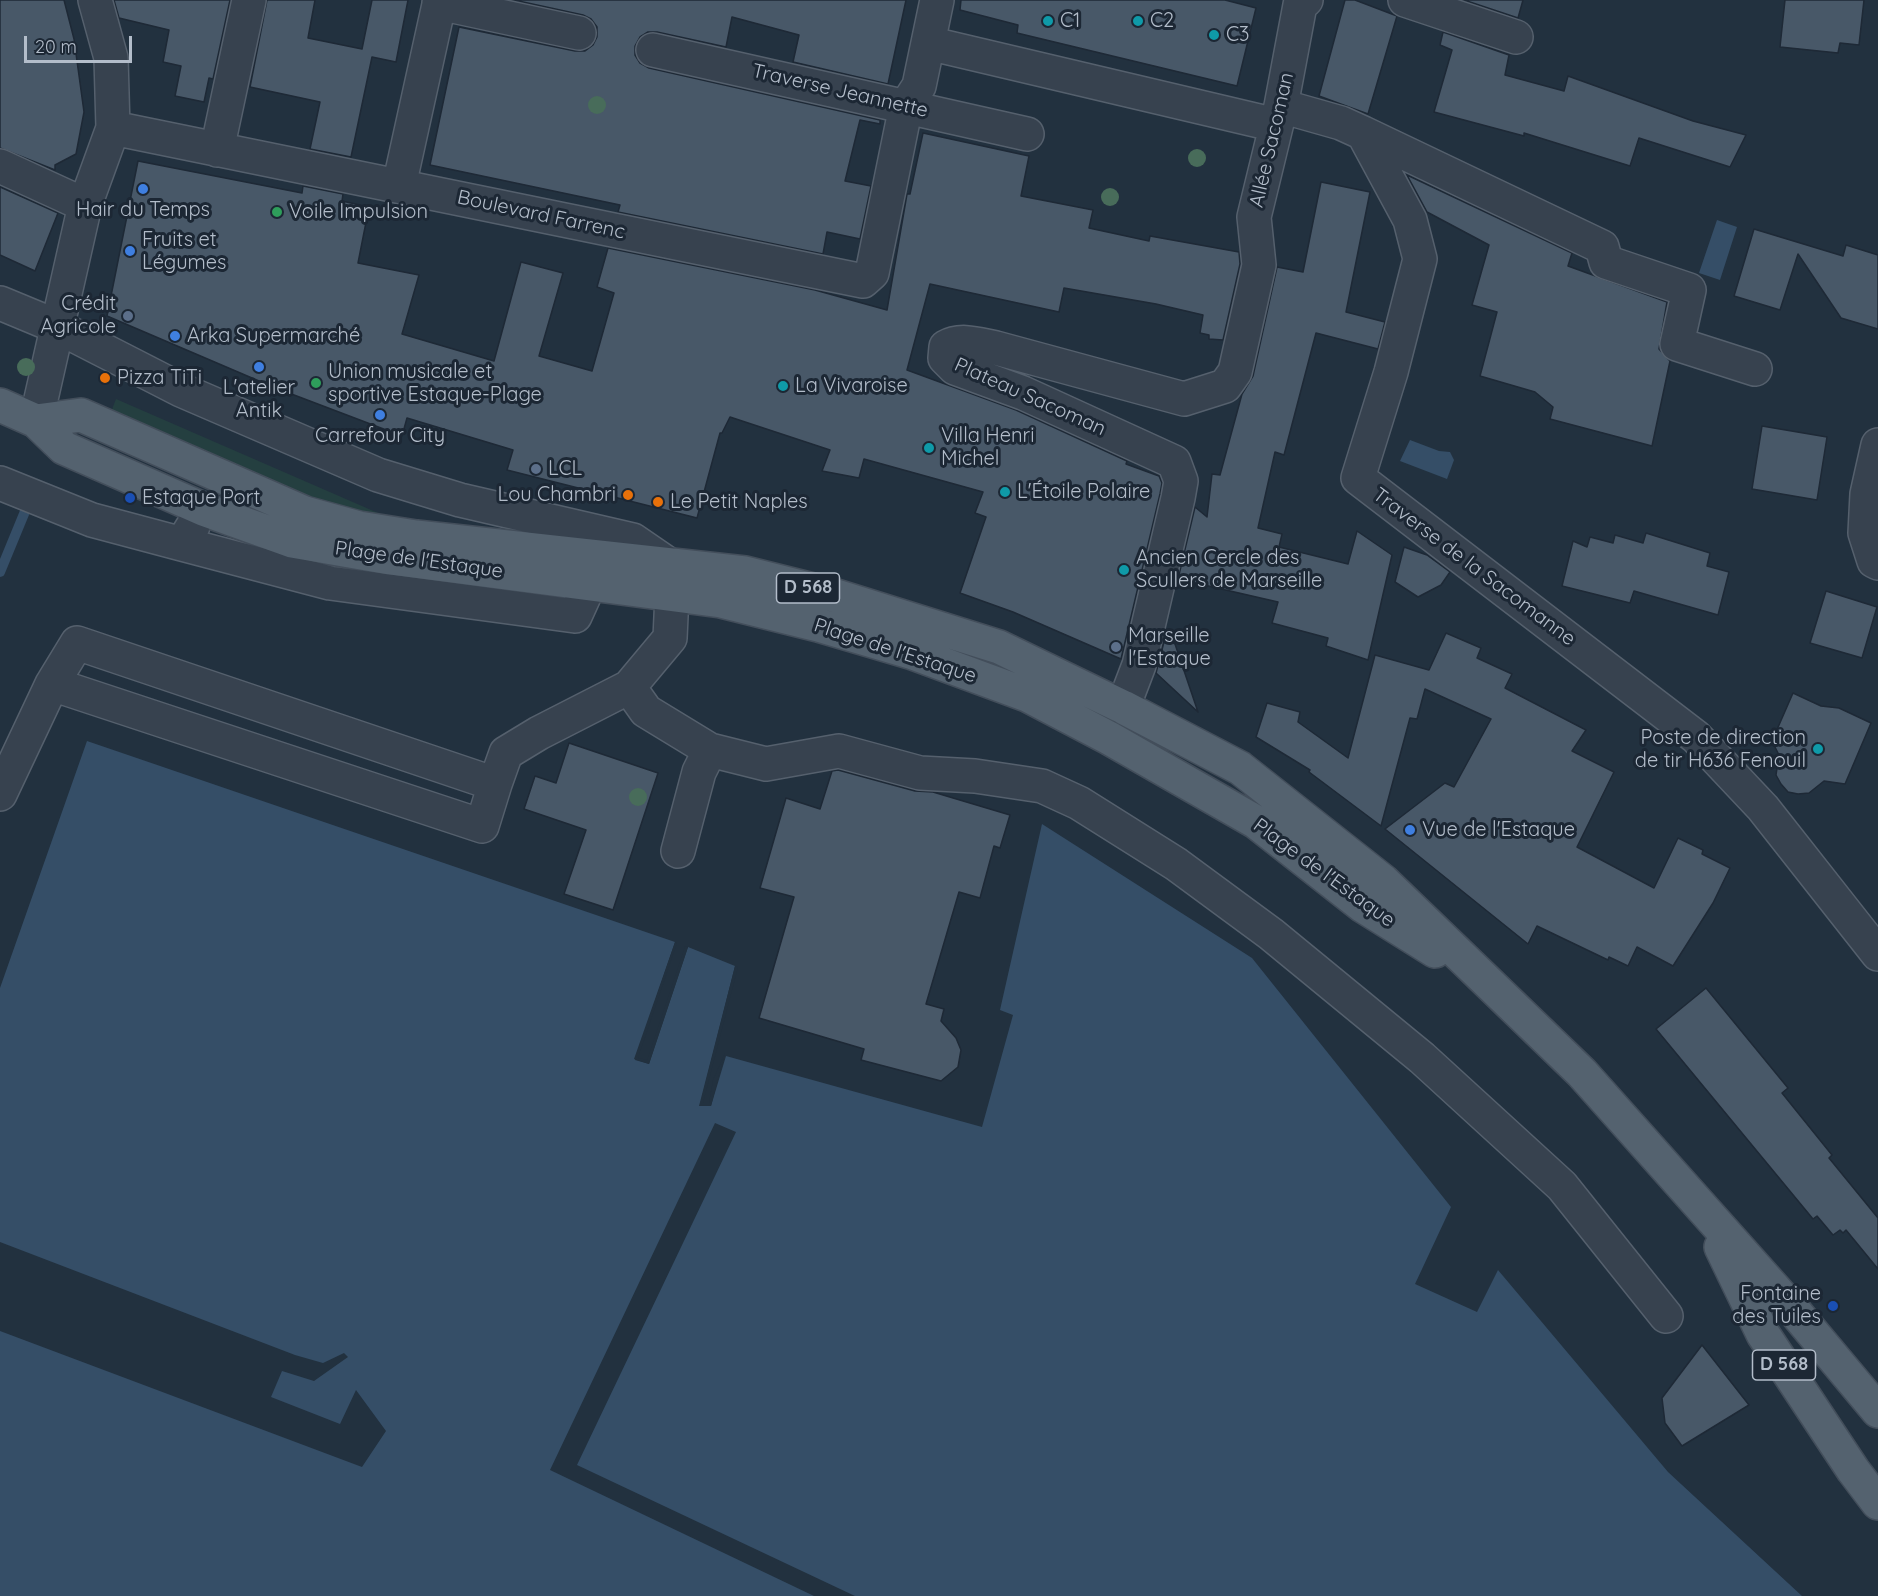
<!DOCTYPE html>
<meta charset="utf-8">
<style>
body{margin:0}
#map{position:relative;width:1878px;height:1596px;overflow:hidden;background:#22313f;font-family:Quicksand,sans-serif}
canvas{display:block}
.scale{position:absolute;left:24px;top:36px;width:108px;height:27px;box-sizing:border-box;border:3px solid #b3bdca;border-top:0;padding-left:8px;font-size:18px;line-height:21px;white-space:nowrap;color:#b3bdca;-webkit-text-stroke:4px #1c2734;paint-order:stroke}
</style>
<div id="map">
<canvas width="1878" height="1596"></canvas>
<div class="scale">20 m</div>
</div>
<script>
const c = document.querySelector('canvas').getContext('2d');
c.lineJoin = 'round';
function paint(path, color) { c.fillStyle = color; c.fill(path, 'evenodd'); }
function strokePath(path, color, width, dash) { c.strokeStyle = color; c.lineWidth = width; c.lineCap = dash ? 'butt' : 'round'; c.setLineDash(dash || []); c.stroke(path); }
function label(font, color, halo, rows, align = 'center') {
  c.font = font + ' Quicksand,sans-serif'; c.lineWidth = 6; c.setLineDash([]); c.textBaseline = 'middle'; c.strokeStyle = halo; c.fillStyle = color; for (const [text, x, y, turn = 0] of rows) {
    c.save(); c.translate(x, y); c.rotate((+turn || 0) * Math.PI / 180); c.textAlign = isNaN(turn) ? turn : align; if (halo) c.strokeText(text, 0, 0); c.fillText(text, 0, 0); c.restore();
  }
}
const green = new Path2D(`
 M116,399L378,513L375,520L333,513L111,412Z`);
const water = new Path2D(`
 M1717,220L1737,227L1720,280L1699,273Z
 M1410,440L1439,451L1450,452L1454,460L1447,479L1400,461Z
 M87,741L675,942L635,1060L649,1064L688,947L735,966L700,1105L711,1106L726,1056L982,1127L1013,1015L1000,1010L1042,824L1252,958L1451,1207L1415,1284L1477,1312L1498,1270L1668,1472L1802,1596H855L577,1465L736,1132L715,1123L550,1470L814,1596H0V1331L362,1467L386,1431L356,1390L340,1424L271,1397L282,1371L314,1381L348,1357L344,1353L323,1363L295,1355L0,1242V988Z`);
const pier = new Path2D(`
 M675,942L677,943L638,1058L647,1060L685,946L688,947L649,1064L634,1059Z
 M735,966L738,967L703,1103H709L713,1080L725,1053L711,1106H699Z`);
const stream = new Path2D(`
 M0,572L26,509`);
const building = new Path2D(`
 M0,0H64L74,39L84,112L76,154L55,165V170L0,148Z
 M114,0H230L213,79L209,78L204,102L175,96L181,66L163,62L169,30L119,18Z
 M267,0H315L308,38L362,49L372,0H408L396,62L372,57L351,157L310,149L320,102L250,87Z
 M514,0H906L888,84L793,62L799,35L732,17L726,47L657,32H648L640,37L635,46V55L640,63L649,68L880,120V124L860,120L845,181L871,186L860,239L827,232L823,254L618,212L620,205L430,165L459,27L575,51H585L593,45L597,37V27L591,19L583,15Z
 M961,0H1225L1256,8L1237,86L1017,33L1018,25L960,10Z
 M1345,0H1355L1397,16L1368,114L1319,96Z
 M1464,0H1523L1518,18Z
 M1785,0H1864L1859,45L1840,43L1838,53L1780,47Z
 M1443,32L1509,55L1505,75L1564,91L1568,76L1693,121L1746,135L1730,167L1639,138L1630,166L1524,133V136L1434,112L1452,50L1440,45Z
 M923,133L1029,156L1021,196L1093,210L1089,228L1149,241L1150,236L1239,252L1240,264L1223,340L1209,339V335L1200,333L1203,315L1156,304L1064,288L1059,312L930,284L907,370L1016,410L1127,461L1126,464L1159,476L1162,483L1160,494L1121,659L1013,612L960,593L986,517L975,513L983,492L864,459L859,478L822,471L830,450L730,417L722,433H720L697,518L507,470L513,450L407,418L402,436L273,387L107,316L138,161L302,193L303,186L343,194L342,201L369,207L358,263L419,275L402,334L494,361L521,262L563,273L539,356L592,371L614,293L597,287L608,248L815,290L887,310L907,194H910Z
 M1407,175L1572,253L1568,266L1667,302L1659,349L1670,361L1652,446L1550,419L1553,407L1535,392L1480,376L1497,312L1472,305L1489,245L1427,212Z
 M1321,182L1370,192L1346,312L1385,322L1378,349L1316,333L1284,455L1275,452L1258,528L1282,534L1279,547L1348,564L1357,531L1392,555L1368,660L1326,646L1328,638L1272,623L1278,602L1178,579L1195,507L1207,517L1212,474L1220,475L1242,394L1253,376L1277,267L1303,272Z
 M0,187L58,213L35,271L0,255Z
 M1754,229L1843,256L1846,245L1878,255V329L1841,318L1798,254L1780,310L1734,296Z
 M1762,426L1827,437L1817,500L1752,489Z
 M1646,533L1710,553L1707,566L1729,572L1718,615L1634,591L1630,603L1562,586L1573,541L1587,547L1590,537L1613,543L1615,535L1643,543Z
 M1404,547L1427,555L1450,572L1441,585L1418,597L1395,582Z
 M1826,591L1877,607L1862,658L1810,643Z
 M1446,633L1481,648L1477,658L1512,674L1505,688L1586,730L1572,751L1614,772L1577,847L1654,888L1678,838L1703,850L1702,854L1730,868L1713,903L1673,966L1637,947L1628,966L1609,957L1608,960L1537,926L1528,944L1385,829L1445,783L1454,787L1491,719L1425,689L1417,719L1410,718L1381,826L1309,772L1310,770L1256,737L1267,703L1300,712L1298,722L1348,758L1375,655L1429,670Z
 M1165,638L1175,644L1198,712L1156,673Z
 M1793,693L1821,706L1839,708L1871,723L1845,784L1824,781L1809,793L1798,794L1788,792L1781,784L1776,775L1779,755L1772,741Z
 M569,743L658,773L613,910L564,894L586,830L524,809L535,776L556,783Z
 M838,770L915,791L933,792L1010,815L1000,848L994,846L980,898L959,892L926,1004L944,1009L941,1021L956,1038L961,1050L958,1067L941,1081L861,1060L864,1049L759,1018L794,897L760,888L786,798L820,809L832,771Z
 M1706,988L1788,1088L1782,1093L1832,1155L1829,1158L1878,1218V1269L1846,1230L1843,1233L1840,1230L1833,1235L1817,1216L1813,1219L1656,1029Z
 M1702,1345L1749,1405L1682,1446L1665,1423L1662,1398Z`);
const minor = new Path2D(`
 M1405,0L1516,37
 M439,3L579,33
 M928,43L1276,125
 M653,50L1027,134
 M1281,106L1341,123L1363,133L1410,220L1420,259L1391,372L1358,478L1696,737L1763,808L1878,954
 M113,128L863,281L872,273L906,106L919,86L937,0
 M1363,133L1602,247L1606,262L1689,290L1677,344L1755,369
 M217,150L249,0
 M0,166L85,205
 M399,186L440,0
 M0,303L58,327L181,390L378,475L460,500L633,540L668,564L672,595L670,638L629,687L539,733L506,753L495,784L77,643L52,684L0,794
 M36,421L85,205L113,128L111,58L95,0
 M1878,445L1867,494L1865,533L1874,561L1878,563
 M0,483L92,520L182,544L193,526
 M182,544L330,583L575,616L590,583
 M52,684L482,826L495,784
 M629,687L646,711L710,750L699,772L678,851
 M1123,707L1139,665L1178,498L1181,481L1174,462L1023,393L955,368L945,358L946,347C961,338 980,345 996,348L1184,399L1225,386L1235,372L1259,265L1254,217L1281,106L1300,5L1306,0
 M710,750L766,764L839,751L920,773L975,776L1042,786L1079,803L1176,864L1271,934L1422,1058L1562,1186L1666,1316`);
const major = new Path2D(`
 M0,405L36,421L64,448L203,509L292,541L390,558L721,601L818,625L913,653L1027,695L1109,738L1256,822L1363,906L1435,951
 M36,421L81,415L305,513L359,528L416,537L745,573L833,595L999,647L1123,707L1240,768L1383,881L1582,1073L1796,1313L1878,1411
 M1721,1247L1763,1334L1853,1470L1878,1503`);
const trees = [
 [597,105],
 [1197,158],
 [1110,197],
 [26,367],
 [638,797]
];
const markers = [
 [1048,21,6,"#0f9aa8"],
 [1138,21,6,"#0f9aa8"],
 [1214,35,6,"#0f9aa8"],
 [143,189,6,"#3f7fe0"],
 [277,212,6,"#2e9e5b"],
 [130,251,6,"#3f7fe0"],
 [128,316,6,"#5c6f8a"],
 [175,336,6,"#3f7fe0"],
 [259,367,6,"#3f7fe0"],
 [105,378,6,"#e8710a"],
 [316,383,6,"#2e9e5b"],
 [783,386,6,"#0f9aa8"],
 [380,415,6,"#3f7fe0"],
 [929,448,6,"#0f9aa8"],
 [536,469,6,"#5c6f8a"],
 [1005,492,6,"#0f9aa8"],
 [628,495,6,"#e8710a"],
 [130,498,6,"#1a4fb4"],
 [658,502,6,"#e8710a"],
 [1124,570,6,"#0f9aa8"],
 [1116,647,6,"#5c6f8a"],
 [1818,749,6,"#0f9aa8"],
 [1410,830,6,"#3f7fe0"],
 [1833,1306,6,"#1a4fb4"]
];
const shields = [
 [808,588,63],
 [1784,1365,63]
];
const shieldNames = [
 ["D 568",808,588],
 ["D 568",1784,1365]
];
const poiNames = [
 ["C1",1060,21],
 ["C2",1150,21],
 ["C3",1226,35],
 ["Hair du Temps",143,210,"center"],
 ["Voile Impulsion",289,212],
 ["Fruits et",142,240],
 ["Légumes",142,263],
 ["Crédit",116,304,"right"],
 ["Agricole",116,327,"right"],
 ["Arka Supermarché",187,336],
 ["Union musicale et",328,372],
 ["sportive Estaque-Plage",328,395],
 ["Pizza TiTi",117,378],
 ["La Vivaroise",795,386],
 ["L'atelier",259,388,"center"],
 ["Antik",259,411,"center"],
 ["Carrefour City",380,436,"center"],
 ["Villa Henri",941,436],
 ["Michel",941,459],
 ["LCL",548,469],
 ["L'Étoile Polaire",1017,492],
 ["Lou Chambri",616,495,"right"],
 ["Estaque Port",142,498],
 ["Le Petit Naples",670,502],
 ["Ancien Cercle des",1136,558],
 ["Scullers de Marseille",1136,581],
 ["Marseille",1128,636],
 ["l'Estaque",1128,659],
 ["Poste de direction",1806,738,"right"],
 ["de tir H636 Fenouil",1806,761,"right"],
 ["Vue de l'Estaque",1422,830],
 ["Fontaine",1821,1294,"right"],
 ["des Tuiles",1821,1317,"right"]
];
const streetNames = [
 ["Traverse Jeannette",840,91,13],
 ["Allée Sacoman",1272,140,-77],
 ["Boulevard Farrenc",541,215,12],
 ["Plateau Sacoman",1030,397,24],
 ["Plage de l'Estaque",419,560,8],
 ["Traverse de la Sacomanne",1474,567,37],
 ["Plage de l'Estaque",895,651,18],
 ["Plage de l'Estaque",1324,873,36]
];
paint(green, '#243f40');
paint(water, '#354e67');
paint(pier, '#22313f');
strokePath(stream, '#354e67', 10);
paint(building, '#485868');
strokePath(building, '#1e2936', 1.5);
strokePath(minor, '#55606d', 36);
strokePath(major, '#434e5b', 36);
strokePath(minor, '#37424f', 33);
strokePath(major, '#54626f', 33);
c.fillStyle = '#486c5a';
for (const [x, y] of trees) { c.beginPath(); c.arc(x, y, 9, 0, 2 * Math.PI); c.fill(); }
for (const [x, y, r, color] of markers) { const dot = new Path2D(); dot.arc(x, y, r, 0, 2 * Math.PI); c.fillStyle = color; c.fill(dot); strokePath(dot, '#1c2734', 2); }
for (const [x, y, w] of shields) { const box = new Path2D(); box.roundRect(x - w / 2, y - 15, w, 30, 4.5); c.fillStyle = '#1c2734'; c.fill(box); strokePath(box, '#b3bdca', 1.5); }
label('bold 18px', '#b3bdca', null, shieldNames);
label('20px', '#b3bdca', '#1c2734', poiNames, 'left');
label('20px', '#b3bdca', '#1c2734', streetNames);
</script>
